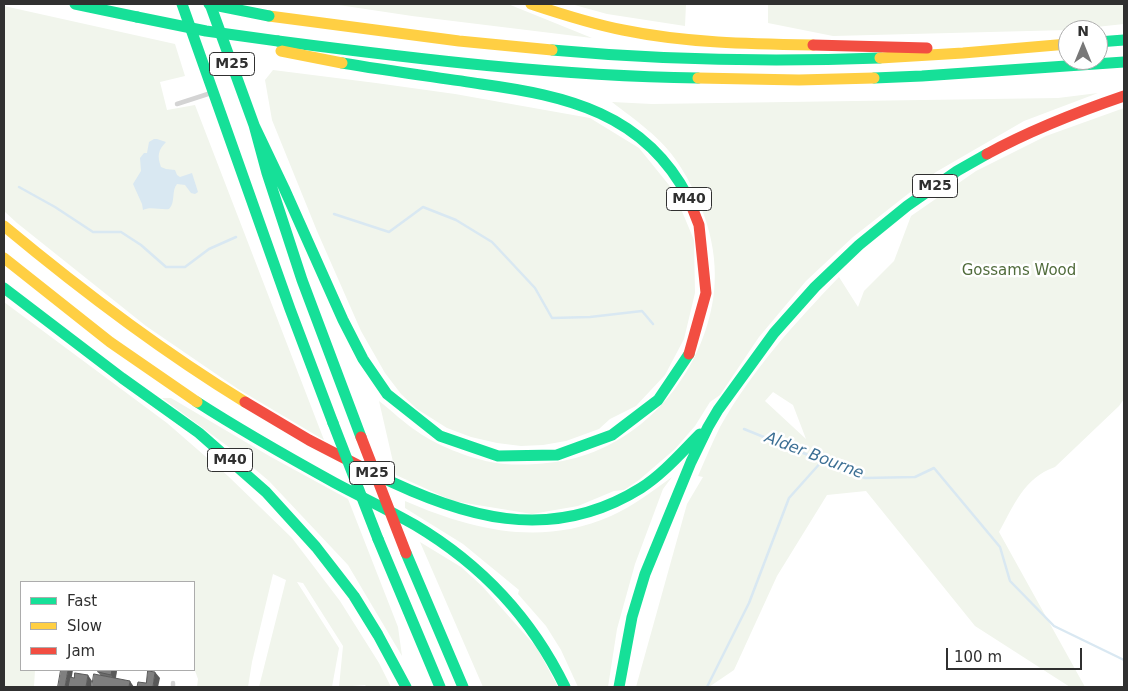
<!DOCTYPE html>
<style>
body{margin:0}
#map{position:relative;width:1128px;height:691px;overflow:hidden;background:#fff;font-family:"DejaVu Sans",sans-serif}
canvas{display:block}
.frame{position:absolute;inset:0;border:5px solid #303030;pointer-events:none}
.legend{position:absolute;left:20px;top:581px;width:175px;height:90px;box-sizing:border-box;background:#fff;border:1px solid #acacac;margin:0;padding:6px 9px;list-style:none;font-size:15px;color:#303030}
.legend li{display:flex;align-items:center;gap:10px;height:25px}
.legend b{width:25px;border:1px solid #acacac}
.north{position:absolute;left:1058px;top:20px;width:50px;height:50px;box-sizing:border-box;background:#fff;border:1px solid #acacac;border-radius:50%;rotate:0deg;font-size:14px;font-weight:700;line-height:20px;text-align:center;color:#303030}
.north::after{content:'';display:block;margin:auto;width:18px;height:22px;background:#787878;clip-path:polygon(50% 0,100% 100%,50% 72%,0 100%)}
.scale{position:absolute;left:946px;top:648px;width:136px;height:22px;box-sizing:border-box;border:2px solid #303030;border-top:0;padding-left:6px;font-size:15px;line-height:18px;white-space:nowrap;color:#303030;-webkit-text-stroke:4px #fff;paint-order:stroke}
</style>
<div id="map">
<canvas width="1128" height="691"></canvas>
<div class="frame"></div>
<ul class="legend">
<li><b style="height:6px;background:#16e098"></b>Fast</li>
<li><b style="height:6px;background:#ffcf43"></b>Slow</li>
<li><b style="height:6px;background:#f24e42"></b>Jam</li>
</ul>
<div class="north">N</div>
<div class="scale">100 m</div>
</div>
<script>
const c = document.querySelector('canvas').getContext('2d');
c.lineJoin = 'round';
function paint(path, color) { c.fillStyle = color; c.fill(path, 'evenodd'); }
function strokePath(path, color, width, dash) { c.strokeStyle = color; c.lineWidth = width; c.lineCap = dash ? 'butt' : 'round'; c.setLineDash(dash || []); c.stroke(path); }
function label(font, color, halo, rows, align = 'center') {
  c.font = font + ' "DejaVu Sans",sans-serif'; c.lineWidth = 5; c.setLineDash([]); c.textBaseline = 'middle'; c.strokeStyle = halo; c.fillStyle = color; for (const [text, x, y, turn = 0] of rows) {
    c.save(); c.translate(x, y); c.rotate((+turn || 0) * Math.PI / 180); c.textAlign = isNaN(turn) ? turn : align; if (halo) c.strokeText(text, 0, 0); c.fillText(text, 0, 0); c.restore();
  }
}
const green = new Path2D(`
 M332,4H508L592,38L412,16Z
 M571,4H686L685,26L607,14Z
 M768,4H1124V24L1068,30L833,36L768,23Z
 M4,6L175,44L185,76L160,82L167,110L195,105L324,440L238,389L146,326L17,223L4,211Z
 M273,70L376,83L455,94L590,118L639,148L673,190L694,240L695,293L684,339L665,375L636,406L610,419L599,429L566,441L543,445L521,446L497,443L471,437L447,428L417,409L401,394L385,373L361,331L317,231L272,120L265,80Z
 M1098,93L1024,121L936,172L853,237L806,281L759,337L720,395L710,402L695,426L675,449L639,480L624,490L614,491L578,506L532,514L453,501L396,475L379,401C392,411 404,423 418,432C436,445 469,458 491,462C505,465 521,465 536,464C553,463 572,460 588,454C656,430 706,363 714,292C719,247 703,201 678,163C662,138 635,120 612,102L652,104L1058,98Z
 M1124,108V399L1119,406L1055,467C1024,478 1014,505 999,532L1085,687H1070L975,626L866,491L827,495L777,576L734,670L709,687H636L687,504L703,477L698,476C705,460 712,443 720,427C752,370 794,324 839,277L858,307L864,291L894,261L911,216L976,171L1046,136ZM773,392L793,405L806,439L765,401Z
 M4,302L167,423L228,476L292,538L340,601L379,663L391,687H367L365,685L339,687L343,646L303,583L297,582L339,648L332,687H259L286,580L273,574L252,662L248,687H197L198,679L194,668V582H21V670H35L34,687H4Z
 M162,398H171L271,457L348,499L398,627L402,656L348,565L269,481L230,448Z
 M672,477L663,489L635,564L617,629L608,687H578L561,650L546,626L518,594L519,590L463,544L405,508V501C472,530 541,547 611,516C633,506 653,491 672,477Z
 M420,542L461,567L482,586L537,648L558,687H483Z`);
const water = new Path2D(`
 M154,139H157L166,142C158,150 157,156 161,167L166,169L175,170L177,175L180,177L192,173L198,192L195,194L191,193L185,185L177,184C171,191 176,202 169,209C160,210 150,206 143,210L142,204L133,184L141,171L140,158L144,153H147L149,142Z`);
const stream = new Path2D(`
 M19,187L55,207L93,232H121L141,245L166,267H185L209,249L236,237
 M334,214L389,232L423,207L456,220L492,242L535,288L552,318L590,317L642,311L653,324
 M744,429L865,478L915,477L934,468L1000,547L1010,581L1054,626L1124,660
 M707,687L749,603L789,498L823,460`);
const lane = new Path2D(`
 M177,104L211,93
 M173,683V687`);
const fast = new Path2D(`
 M75,4L137,17
 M182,4L290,309L333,423
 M210,4L254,125L267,173L302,280L361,437
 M278,41C417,59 557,76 698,78
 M1098,42L1124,40
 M552,50C661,60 771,62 880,58
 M342,63C389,71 435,77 481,84C567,96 644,113 688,197
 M874,78L922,76L1124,62
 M254,125L284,188L343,320L363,359L387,394L440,436L498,456L557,455L612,435L658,400L689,354
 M4,288L122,378L199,433L266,492L316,547L354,596L378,635L406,687
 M197,402C242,431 288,457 335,483C361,497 389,510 415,525C482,565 531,617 565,687
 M373,473C461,517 550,545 641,488C663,474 681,453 700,434
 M378,539L440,687
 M406,553L463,687
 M619,687L632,617L645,574L691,462L708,427L718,410L774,333L815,287L859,245L907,206L957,171L987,154`);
const slow = new Path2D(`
 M531,4C561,14 592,24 623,30C686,43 750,44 813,45
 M269,16L459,41L552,50
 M281,51L342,63
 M880,58L963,53L1068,44
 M698,78L799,80L874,78
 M4,226C81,290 160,350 245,402
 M4,258L110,342L197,402`);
const jam = new Path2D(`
 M813,45L927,48
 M987,154C1031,130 1077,112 1124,96
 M688,197L699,225L706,293L689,354
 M245,402L309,440L373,473`);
const fastBridge = new Path2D(`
 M209,4L269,16
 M137,17L206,31L278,41
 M333,423L378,539`);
const jamBridge = new Path2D(`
 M361,437L406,553`);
const wall = new Path2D(`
 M117,670L116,678L101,676L98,672Z`);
const shadedWall = new Path2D(`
 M68,670H73L70,687H65Z
 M112,670H117L115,681L111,675Z
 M155,672L160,678L158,687H153Z
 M88,675L92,681L91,687H86Z
 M130,681L134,687H129Z`);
const building = new Path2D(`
 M61,670H68L65,687H58Z
 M99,670H112L111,675L98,672Z
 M148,671L155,672L153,687H137L138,682L146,683Z
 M75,673L88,675L86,687H68L70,677L74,678Z
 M94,674L130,681L129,687H92Z`);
const shields = [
 [232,64,45],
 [935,186,45],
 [689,199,45],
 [230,460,45],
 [372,473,45]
];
const shieldNames = [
 ["M25",232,64],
 ["M25",935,186],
 ["M40",689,199],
 ["M40",230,460],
 ["M25",372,473]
];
const parkNames = [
 ["Gossams Wood",1019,271]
];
const waterNames = [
 ["Alder Bourne",814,456,21]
];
paint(green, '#f1f5ec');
paint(water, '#d9e8f2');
strokePath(stream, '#d9e8f2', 2.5);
strokePath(lane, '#d4d4d4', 4.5);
strokePath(fast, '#16e098', 11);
strokePath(slow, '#ffcf43', 11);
strokePath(jam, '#f24e42', 11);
strokePath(fastBridge, '#16e098', 11);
strokePath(jamBridge, '#f24e42', 11);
paint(wall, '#6d6d6d');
paint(shadedWall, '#595959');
paint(building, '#7f7f7f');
strokePath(building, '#595959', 1);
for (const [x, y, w] of shields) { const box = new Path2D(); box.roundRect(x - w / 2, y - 11.5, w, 23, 4); c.fillStyle = '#fff'; c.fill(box); strokePath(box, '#303030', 1); }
label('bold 14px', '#303030', null, shieldNames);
label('15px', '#516c3c', '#fff', parkNames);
label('italic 16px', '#3c6f94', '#fff', waterNames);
</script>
